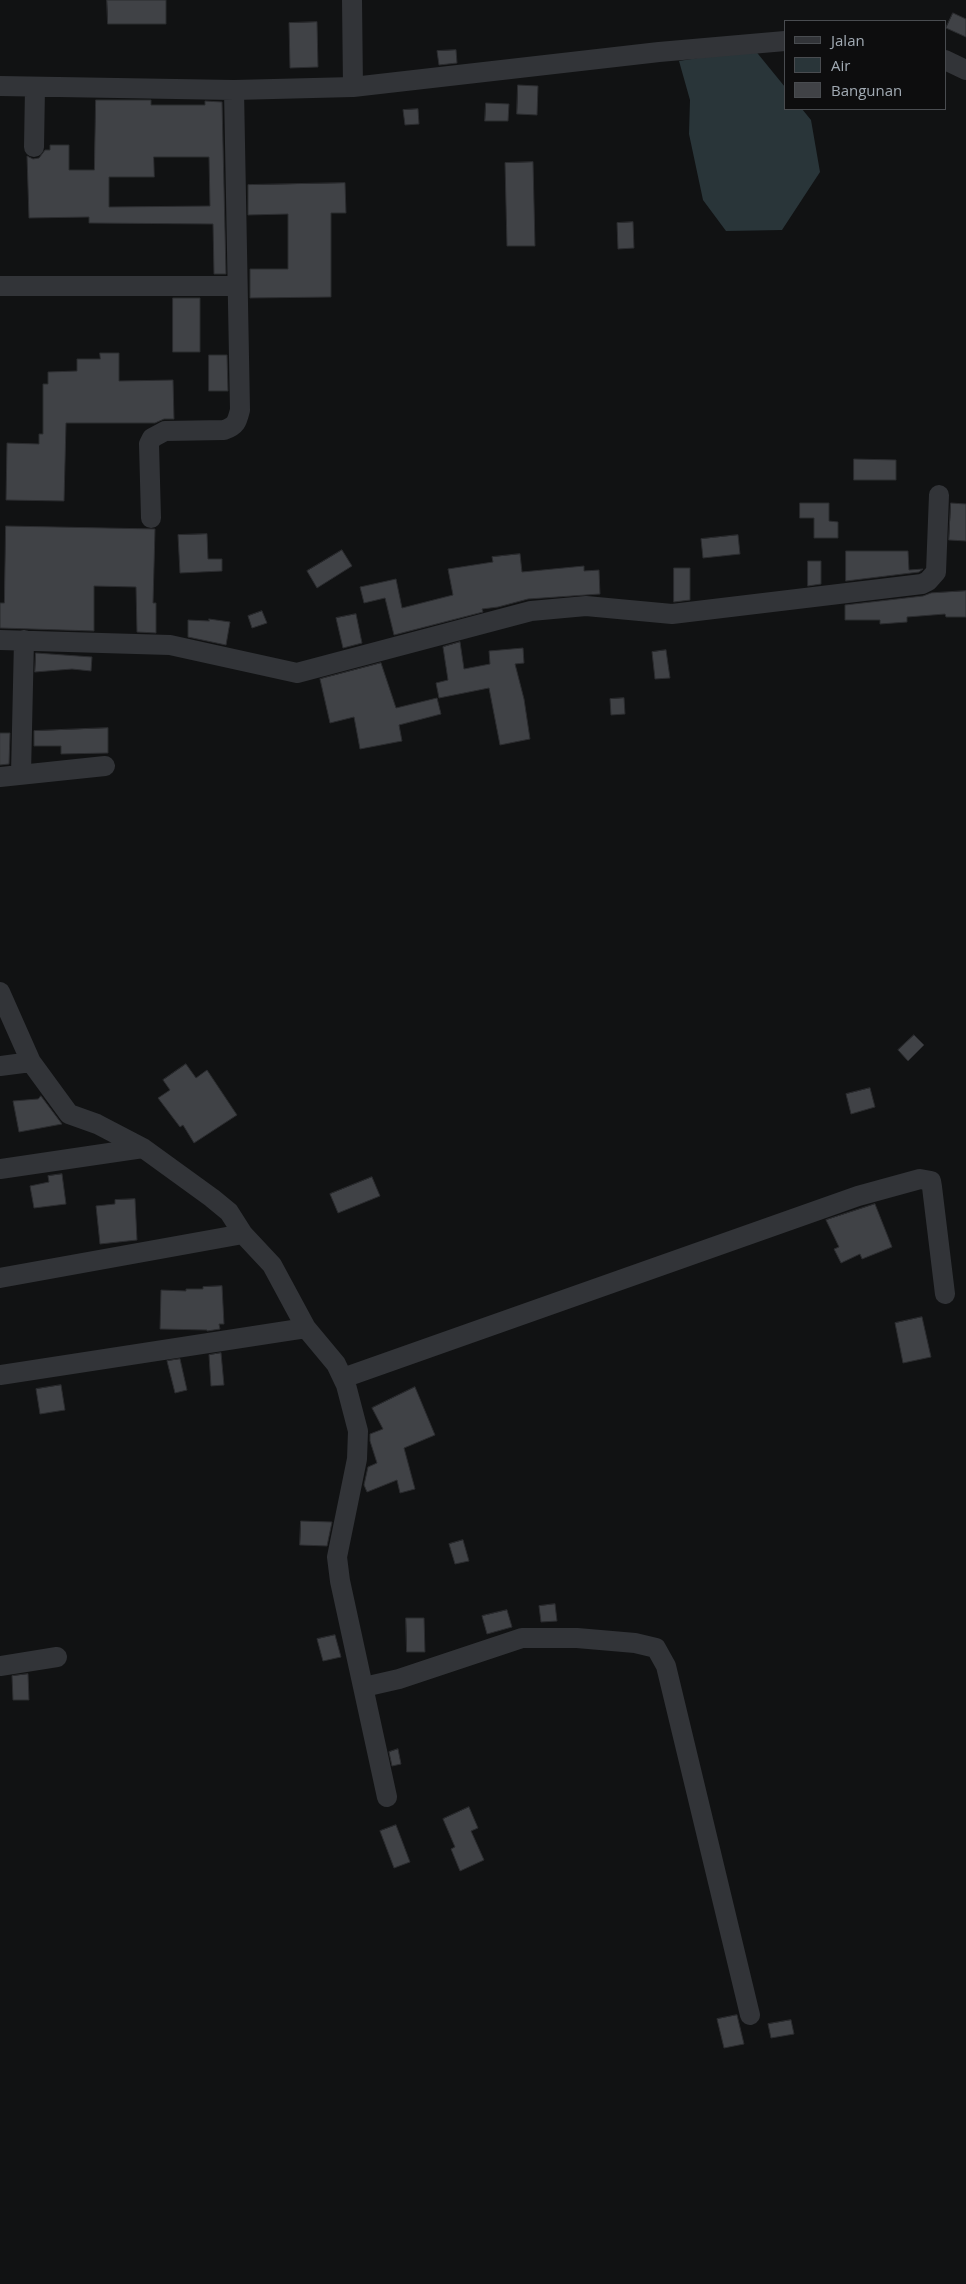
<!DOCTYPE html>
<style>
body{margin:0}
#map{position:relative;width:966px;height:2284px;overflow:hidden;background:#111213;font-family:"Open Sans",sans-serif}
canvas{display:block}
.legend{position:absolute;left:784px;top:20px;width:162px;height:90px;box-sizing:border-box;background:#0d0d0e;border:1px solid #494c50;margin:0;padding:6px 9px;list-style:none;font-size:15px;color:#a2abb4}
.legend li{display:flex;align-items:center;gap:10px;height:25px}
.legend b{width:25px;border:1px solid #494c50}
</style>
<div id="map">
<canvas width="966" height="2284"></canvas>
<ul class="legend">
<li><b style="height:6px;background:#323438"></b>Jalan</li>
<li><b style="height:14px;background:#293539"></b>Air</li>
<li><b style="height:14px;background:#404246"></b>Bangunan</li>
</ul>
</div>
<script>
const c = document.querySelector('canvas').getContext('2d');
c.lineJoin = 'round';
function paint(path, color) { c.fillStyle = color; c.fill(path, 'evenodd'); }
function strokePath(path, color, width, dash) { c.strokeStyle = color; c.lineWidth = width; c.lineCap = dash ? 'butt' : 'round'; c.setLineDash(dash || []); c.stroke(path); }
const water = new Path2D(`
 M754,49L785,87V109H802L811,120L820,172L782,230L726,231L703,200L689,134L690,100L679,61Z`);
const building = new Path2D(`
 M107,0H166V24H108Z
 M953,13L966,19V37L946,28Z
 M317,22L318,67L290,68L289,23Z
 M456,50L457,63L439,65L437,51Z
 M518,85L538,86L537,115L517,114Z
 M96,100H151V105H205V101L222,102L226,274H214L213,224L89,223V217L29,218L27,156L33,159L39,158L45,150H50V145H69V170H94ZM154,157H209L210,206L109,207V177H154Z
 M486,103L509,104L508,121H485Z
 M418,109L419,124L405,125L403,110Z
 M533,162L535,246H507L505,163Z
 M345,183L346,213H331V297L250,298V269H288V214L248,215V185Z
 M633,222L634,248L618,249L617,223Z
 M173,298H200V352H173Z
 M100,353H119V381L173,380L174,419H164L155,423H66L64,501L6,500L7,443L39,444V434H43V384H48V372L77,371V359H100Z
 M209,355H227L228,391H209Z
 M854,459L896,460V480H854Z
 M800,503H829V521L838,522V538H814V518H800Z
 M951,503L966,504V541L949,540Z
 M6,526L155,529L153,603H156V633L137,632L136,587L94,586V631L0,628V603H4Z
 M207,534L208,559H222V571L180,573L178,535Z
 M738,535L740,554L703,558L701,539Z
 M342,550L352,566L317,588L307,571Z
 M846,551H908L909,570L923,569L919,572L846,581Z
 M520,554L522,572L584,566V571L599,570L600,594L528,599L498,607L482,609L483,612L394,635L385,598L364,603L360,587L396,579L402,608L453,595L448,569L493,562L492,557Z
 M808,561H821V584L808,586Z
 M674,568H690V600L674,602Z
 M966,591V617H946L945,614L907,617V622L880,624V620H845V605L923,596L931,593Z
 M262,611L267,623L252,628L248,616Z
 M356,614L362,643L343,648L336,618Z
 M209,619L230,622L226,645L188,637V620L209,621Z
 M460,642L464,669L490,664L489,651L523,648L524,663L515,664L524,699L530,739L500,745L489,688L439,698L436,683L448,680L443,647Z
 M666,650L670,678L655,679L652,652Z
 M36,653L92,657L91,671L72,669L35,672Z
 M381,663L396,708L437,698L441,714L399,725L402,741L360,749L354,717L330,723L320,679Z
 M624,698L625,714L611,715L610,699Z
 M108,728V753L61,754V746H34V731Z
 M0,733H10L9,764L0,765Z
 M914,1035L924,1045L908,1061L898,1050Z
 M186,1064L196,1078L207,1070L237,1115L194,1143L183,1125L180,1127L158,1098L170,1090L163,1080Z
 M870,1088L875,1107L851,1114L846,1094Z
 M41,1096L62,1124L19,1132L13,1101L38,1099Z
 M62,1174L66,1204L34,1208L30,1186L49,1182L48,1176Z
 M372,1177L380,1196L338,1213L330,1194Z
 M135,1199L137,1240L100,1244L96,1206L115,1204V1200Z
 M875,1204L892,1247L862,1259L860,1254L841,1263L834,1249L839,1247L826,1220Z
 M222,1286L224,1324H219L220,1329L207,1331V1330L160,1329L161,1290L186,1291V1289H203V1287Z
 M922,1317L931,1357L903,1363L895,1323Z
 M221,1353L224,1385L211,1386L209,1355Z
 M180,1359L187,1390L175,1393L167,1361Z
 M61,1385L65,1410L40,1414L36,1389Z
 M415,1387L435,1435L404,1448L415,1489L400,1493L397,1480L367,1492L364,1485L368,1467L377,1463L370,1441V1434L383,1429L372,1408Z
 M301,1521L332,1522L327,1546L300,1545Z
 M463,1540L469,1561L455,1564L449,1544Z
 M555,1604L557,1621L541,1622L539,1606Z
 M507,1610L512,1627L487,1634L482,1616Z
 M406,1618H424L425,1652H407Z
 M335,1635L341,1657L323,1661L317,1639Z
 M28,1674L29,1700H13L12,1676Z
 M398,1749L401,1764L392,1766L389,1752Z
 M469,1807L478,1828L471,1831L484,1860L460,1871L451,1849L455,1847L443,1819Z
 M396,1825L410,1862L394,1868L380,1831Z
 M737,2015L744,2044L724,2048L717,2019Z
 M791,2020L794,2034L771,2038L768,2024Z`);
const minor = new Path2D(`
 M352,0L353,87
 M945,60L966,70
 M0,86L234,90L353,87L659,52L785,41
 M34,147L35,88
 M0,286H237
 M151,518L149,444L152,438L165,431L224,430C236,426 237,422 240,410L234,90
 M0,640L170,645L297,673L531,611L586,606L672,614L922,584L928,581L936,572L939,495
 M21,774L24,640
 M0,777L105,766
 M0,992L31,1062L69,1114L97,1124L143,1148L212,1198L229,1212L243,1234L272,1265L306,1328L336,1364L346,1385L358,1431L357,1459L337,1557L340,1581L387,1797
 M0,1066L31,1062
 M0,1169L143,1148
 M0,1278L243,1234
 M0,1375L306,1328
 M343,1378L858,1196L920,1179L931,1181L932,1187L945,1294
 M0,1666L57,1657
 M364,1687L399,1679L522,1638H577L635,1643L656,1648L666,1666L750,2015`);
paint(water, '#293539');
paint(building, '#404246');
strokePath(building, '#2b2c2f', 1);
strokePath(minor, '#323438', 20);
</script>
